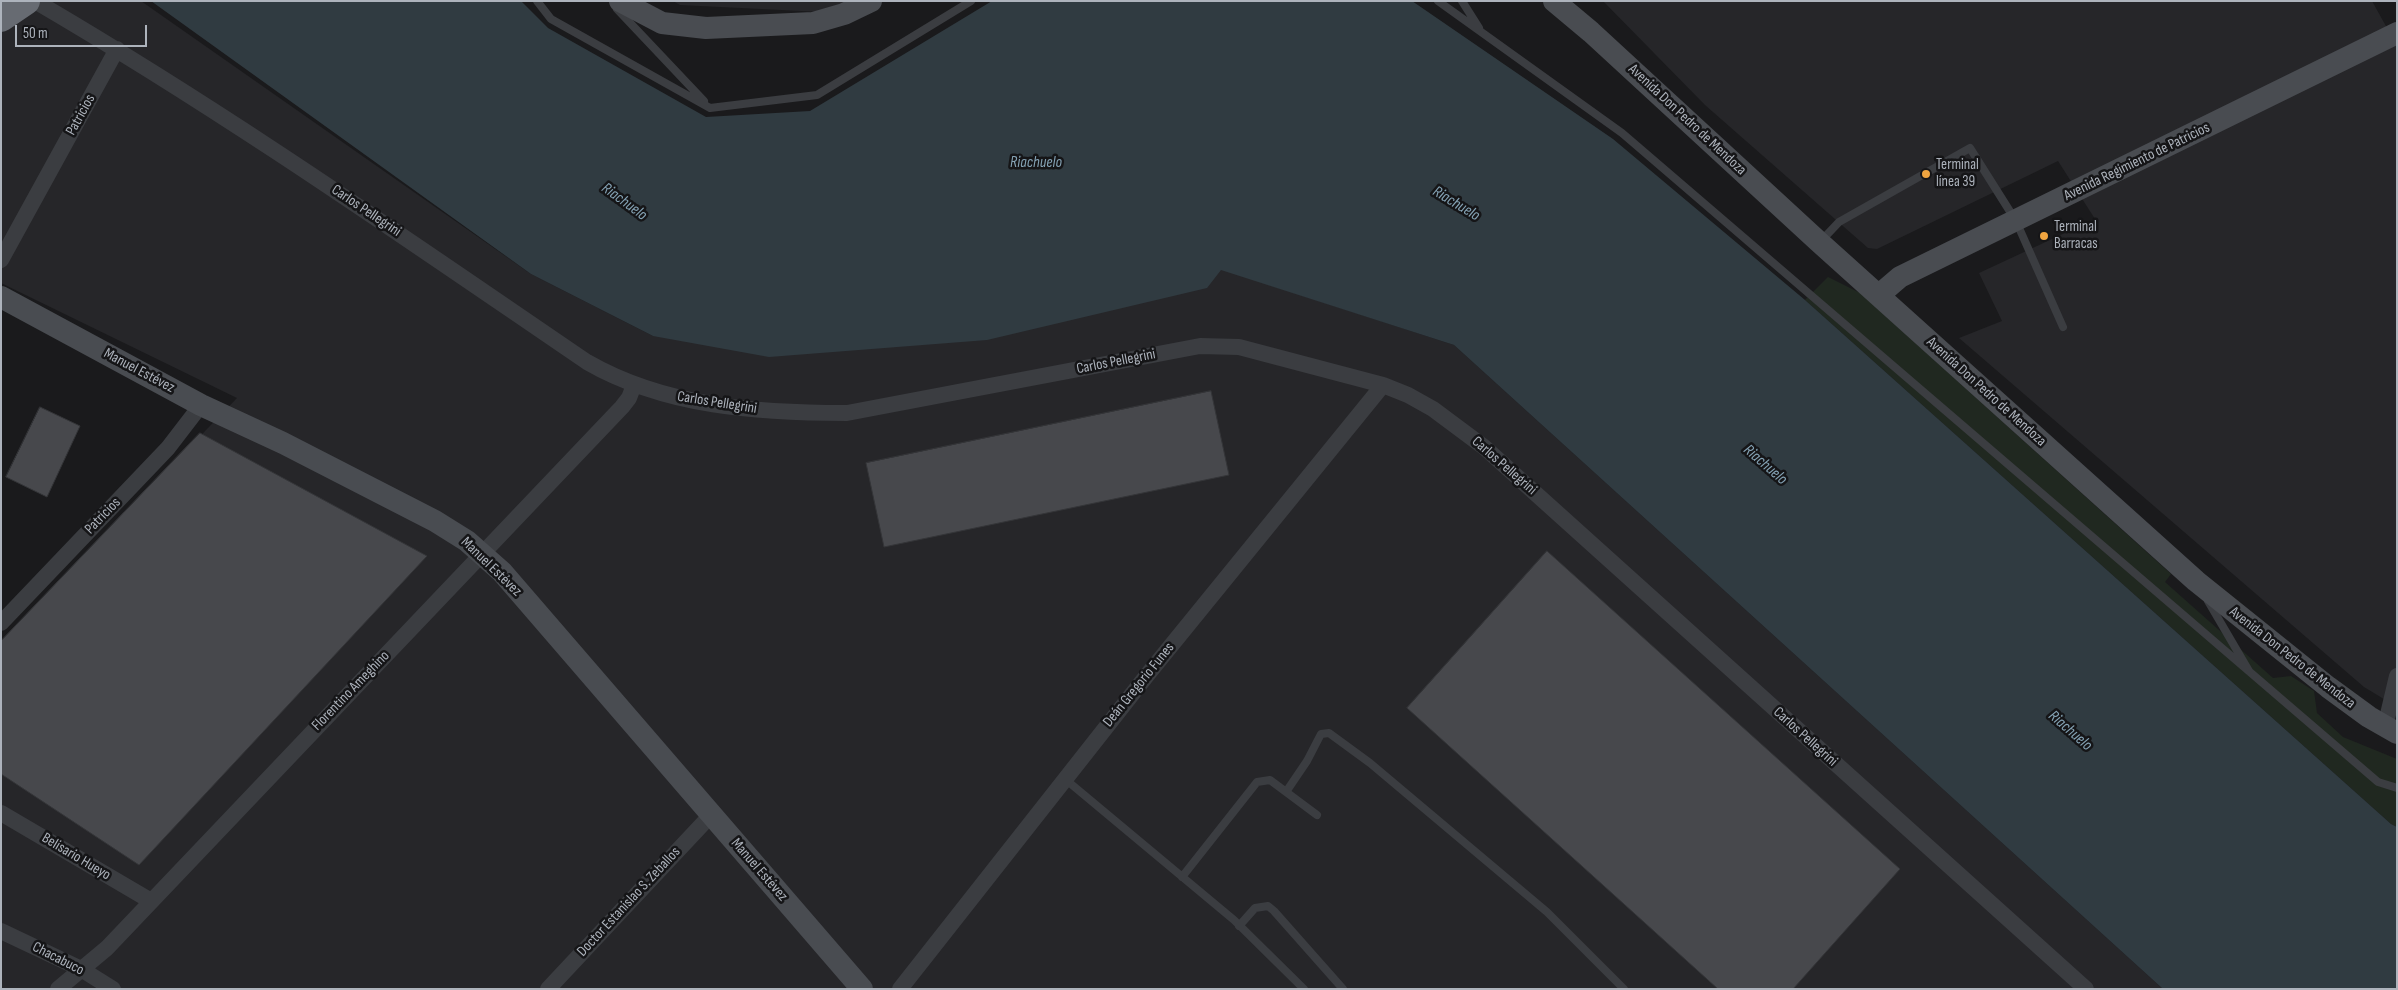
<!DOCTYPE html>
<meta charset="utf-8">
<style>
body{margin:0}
#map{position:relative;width:2398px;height:990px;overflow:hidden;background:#1a1a1c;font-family:"Sofia Sans Condensed",sans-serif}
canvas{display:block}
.frame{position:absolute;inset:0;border:2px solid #adb3bc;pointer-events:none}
.scale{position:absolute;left:15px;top:25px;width:132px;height:22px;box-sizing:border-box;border:2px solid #adb3bc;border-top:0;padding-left:6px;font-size:15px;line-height:18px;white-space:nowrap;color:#adb3bc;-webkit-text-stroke:4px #151517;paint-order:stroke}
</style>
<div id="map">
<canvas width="2398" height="990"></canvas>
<div class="frame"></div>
<div class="scale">50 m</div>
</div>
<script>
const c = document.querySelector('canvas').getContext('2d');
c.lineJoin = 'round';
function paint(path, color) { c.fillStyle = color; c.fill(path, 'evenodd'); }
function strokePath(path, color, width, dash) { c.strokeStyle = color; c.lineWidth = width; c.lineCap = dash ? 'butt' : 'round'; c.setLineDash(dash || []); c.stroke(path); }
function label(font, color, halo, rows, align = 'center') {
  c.font = font + ' "Sofia Sans Condensed",sans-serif'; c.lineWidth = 5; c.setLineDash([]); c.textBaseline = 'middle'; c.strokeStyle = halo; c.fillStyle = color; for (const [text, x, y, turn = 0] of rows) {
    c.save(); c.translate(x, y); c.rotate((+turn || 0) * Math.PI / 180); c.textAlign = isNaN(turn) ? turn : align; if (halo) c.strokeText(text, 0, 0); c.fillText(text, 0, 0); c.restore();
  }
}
const built = new Path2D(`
 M1,1H141L531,274L653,336L1221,269L1454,345L2163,989H1V642L237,398L1,283Z
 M673,1H883L862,14L680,5Z
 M1603,1H2372L2397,46V707L2364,687L1959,338L2002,321L1979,273L2095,219L2058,161L1877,249L1868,248L1705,105Z`);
const green = new Path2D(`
 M1828,277L1860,293L2171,574L2165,582L2273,678L2291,676L2314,691L2317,713L2343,737L2397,759V827L2391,824L1805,300Z`);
const water = new Path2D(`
 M151,1H521L548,28L706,117L810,111L992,1H1412L1613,139L1805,300L2391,824L2397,827V989H2163L1454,345L1221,270L1207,288L987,340L769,357L653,336L531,274Z`);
const building = new Path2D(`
 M1211,391L1229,475L884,547L866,463Z
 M40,407L80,426L47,497L6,477Z
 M200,433L427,556L139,865L1,774V641Z
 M1547,551L1900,869L1793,989H1718L1407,708Z`);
const lane = new Path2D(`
 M537,1L551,19L710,108L817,95L971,1
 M1438,1L1622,133L2378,782L2397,788
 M1462,1L1479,28
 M617,9L704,101
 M1821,241L1839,222L1970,148L2016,221L2063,327
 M2208,601L2249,671
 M1065,779L1234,920L1304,989
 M1286,792L1307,761L1321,734L1329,733L1370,763L1547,912L1624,989
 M1182,877L1257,782L1270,780L1317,815
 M1239,926L1255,908L1268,906L1274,911L1343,989`);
const street = new Path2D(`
 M35,1C225,112 405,238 587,362C665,407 759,413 847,413L1200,346L1239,347L1383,385L1408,395L1433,409L1484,447L2086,989
 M1,260L117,49
 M1,623L168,448L201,405
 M2385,727L2397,676
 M1,813L151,901
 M1,931L81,969L113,989
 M58,989L107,948L622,407L629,398L634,385
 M548,989L711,815
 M900,989L1148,674L1383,385`);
const secondary = new Path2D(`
 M620,1L662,23L706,28L813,23L844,14L871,1
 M1554,1L1591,32L1819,242L2196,581L2328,687L2369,717L2397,733
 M1879,295L1900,277L2397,33
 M1,297L201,405L283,443L435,521L467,541L502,572L862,989`);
const highway = new Path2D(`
 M1,18L26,1`);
const markers = [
 [1926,174,5,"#efa440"],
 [2044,236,5,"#efa440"]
];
const streetNames = [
 ["Patricios",81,115,-61],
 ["Avenida Don Pedro de Mendoza",1687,120,43],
 ["Avenida Regimiento de Patricios",2137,162,-26],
 ["Carlos Pellegrini",366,211,34],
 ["Carlos Pellegrini",1116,362,-11],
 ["Manuel Estévez",139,371,28],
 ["Avenida Don Pedro de Mendoza",1986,392,42],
 ["Carlos Pellegrini",717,403,9],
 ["Carlos Pellegrini",1504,466,41],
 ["Patricios",103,516,-46],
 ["Manuel Estévez",491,567,44],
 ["Avenida Don Pedro de Mendoza",2292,658,38],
 ["Deán Gregorio Funes",1139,685,-51],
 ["Florentino Ameghino",351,691,-46],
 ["Carlos Pellegrini",1805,737,42],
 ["Belisario Hueyo",76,857,31],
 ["Manuel Estévez",759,870,49],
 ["Doctor Estanislao S. Zeballos",629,902,-47],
 ["Chacabuco",58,959,27]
];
const poiNames = [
 ["Terminal",1936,165],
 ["línea 39",1936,182],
 ["Terminal",2054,227],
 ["Barracas",2054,244]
];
const waterNames = [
 ["Riachuelo",1036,163],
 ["Riachuelo",624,202,36],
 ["Riachuelo",1456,204,31],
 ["Riachuelo",1765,465,41],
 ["Riachuelo",2070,731,41]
];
paint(built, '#262629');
paint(green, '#202820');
paint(water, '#303b41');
paint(building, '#47484c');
strokePath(building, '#343538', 1);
strokePath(lane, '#3b3d41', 8);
strokePath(street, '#3b3d41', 16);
strokePath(secondary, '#494c51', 22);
strokePath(highway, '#676b72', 28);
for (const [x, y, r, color] of markers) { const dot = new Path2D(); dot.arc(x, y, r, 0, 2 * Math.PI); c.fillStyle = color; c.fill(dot); strokePath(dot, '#151517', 2); }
label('15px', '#adb3bc', '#151517', streetNames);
label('15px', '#adb3bc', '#151517', poiNames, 'left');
label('italic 16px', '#85a3b5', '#151517', waterNames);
</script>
